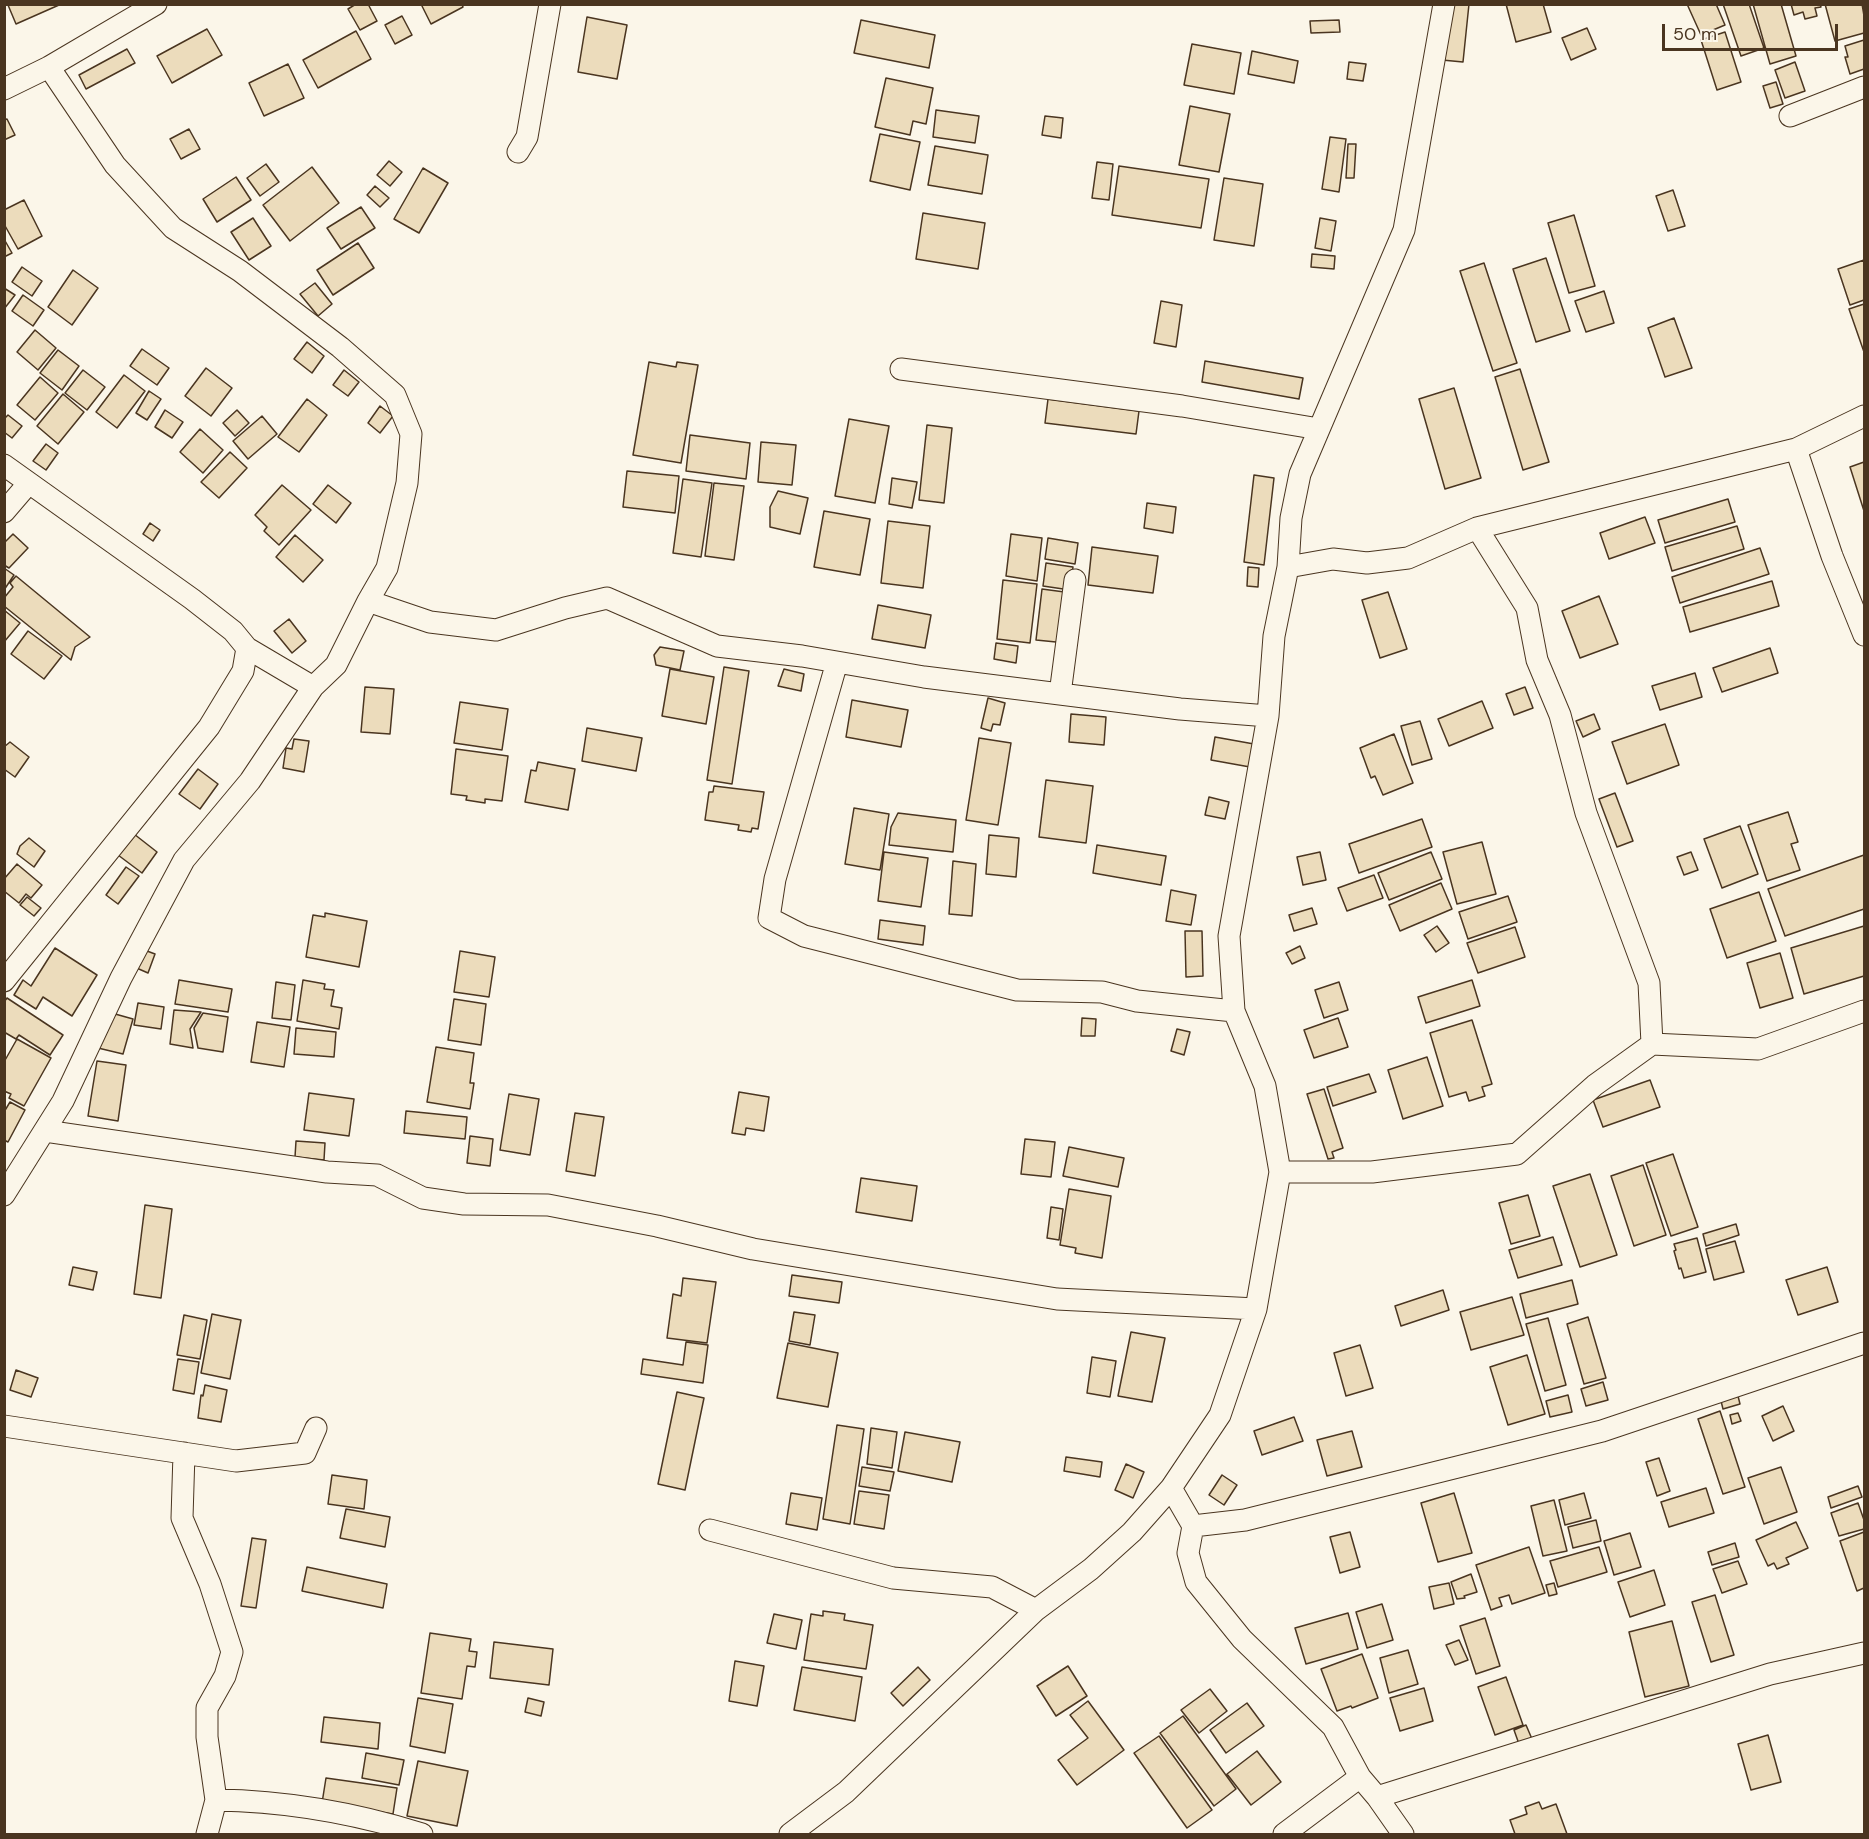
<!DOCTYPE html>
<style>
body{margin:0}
#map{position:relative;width:1869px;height:1839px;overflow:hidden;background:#fbf6e9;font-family:"DM Sans",sans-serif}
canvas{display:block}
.frame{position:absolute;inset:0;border:6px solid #4a3520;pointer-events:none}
.scale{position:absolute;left:1662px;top:24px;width:176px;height:27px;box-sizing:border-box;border:3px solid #4a3520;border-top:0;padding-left:8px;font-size:18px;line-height:21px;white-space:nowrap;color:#4a3520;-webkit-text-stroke:4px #fbf6e9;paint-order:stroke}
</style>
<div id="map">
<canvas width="1869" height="1839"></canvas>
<div class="frame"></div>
<div class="scale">50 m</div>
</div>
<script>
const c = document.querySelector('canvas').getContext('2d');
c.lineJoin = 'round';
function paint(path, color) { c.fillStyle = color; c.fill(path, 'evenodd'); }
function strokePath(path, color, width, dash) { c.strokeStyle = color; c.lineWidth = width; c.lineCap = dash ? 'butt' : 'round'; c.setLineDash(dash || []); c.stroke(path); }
const building = new Path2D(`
 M9,4H59V5L16,24L8,5Z
 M356,4H368L377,21L360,30L348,9Z
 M421,4H462L463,7L431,24Z
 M1449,4H1469L1463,62L1442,60Z
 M1506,4H1543L1551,32L1516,42Z
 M1687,4H1716L1725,25L1701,35Z
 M1723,4H1749L1764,48L1741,56Z
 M1753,4H1781L1796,56L1770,64Z
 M1791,4H1820L1821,7L1815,8L1817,16L1805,19L1803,12L1794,15Z
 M1825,4H1862L1864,16V33L1835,41Z
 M402,16L412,35L395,44L385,25Z
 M587,17L627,25L617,79L578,72Z
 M861,20L935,35L929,68L854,53Z
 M1339,20L1340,32L1311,33L1310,21Z
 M1587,28L1596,49L1571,60L1562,38Z
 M207,29L222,55L172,83L157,56Z
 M356,31L371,59L318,88L303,60Z
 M1725,32L1741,82L1717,90L1701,40Z
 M1864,40V69L1850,74L1845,57H1848L1845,46Z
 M1192,44L1241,53L1234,94L1184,85Z
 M127,49L135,63L86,89L79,75Z
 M1252,51L1298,61L1294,83L1248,74Z
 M1349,62L1366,64L1363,81L1347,79Z
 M1795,62L1805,91L1785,98L1775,70Z
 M288,64L304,98L264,116L249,83Z
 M886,78L933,88L926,124L913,121L910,135L875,127Z
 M1776,82L1783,104L1770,108L1763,86Z
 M1190,106L1230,114L1219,172L1179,165Z
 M936,110L979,116L975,143L933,137Z
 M1045,116L1063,118L1061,138L1042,135Z
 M7,119L15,135L4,140V120Z
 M189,129L200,149L181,159L170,139Z
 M880,134L920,142L910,190L870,181Z
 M1330,137L1346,139L1339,192L1322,189Z
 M1348,144H1356L1354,178H1346Z
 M935,146L988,155L982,194L928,185Z
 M389,161L402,172L390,186L377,175Z
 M1097,162L1113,164L1109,200L1092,198Z
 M266,164L279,182L260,196L247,178Z
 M1119,166L1209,179L1201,228L1112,215Z
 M312,167L339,203L290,241L263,205Z
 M423,168L448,183L419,233L394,219Z
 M236,177L251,200L217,222L203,199Z
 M1224,178L1263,184L1254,246L1214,240Z
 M375,186L389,198L380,207L367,195Z
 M1673,190L1685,226L1668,231L1656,196Z
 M24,200L42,236L18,249L4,224V210Z
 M361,207L375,228L341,249L327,228Z
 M923,213L985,223L978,269L916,259Z
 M1574,215L1595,286L1569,293L1548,223Z
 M253,218L271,246L249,260L231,232Z
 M1320,218L1336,221L1331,251L1315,248Z
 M4,239L12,253L4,257Z
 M358,243L374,268L333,295L317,270Z
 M1312,254L1335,256L1334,269L1311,267Z
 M1546,258L1570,331L1536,342L1513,269Z
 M1864,260V300L1850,305L1838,269Z
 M1484,263L1517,363L1493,371L1460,271Z
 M22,267L42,281L32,296L12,282Z
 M73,270L98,288L72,325L48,307Z
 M315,283L332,304L318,316L300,294Z
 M4,288L15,295L4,309Z
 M1604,291L1614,323L1586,332L1575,301Z
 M23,295L44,310L33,326L12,311Z
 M1161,301L1182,305L1176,347L1154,343Z
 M1864,304V352L1849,309Z
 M1674,318L1692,368L1665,377L1648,328Z
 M35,330L56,348L38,370L17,352Z
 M307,342L324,356L312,373L294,359Z
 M142,349L169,368L157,385L130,366Z
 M58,350L79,366L62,390L40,373Z
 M1205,361L1303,378L1299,399L1202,382Z
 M649,362L676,367L677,362L698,365L681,463L633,455Z
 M206,368L232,388L211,416L185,396Z
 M1520,369L1549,462L1523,470L1495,377Z
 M83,370L105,387L87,410L65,393Z
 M344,370L359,382L348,396L333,385Z
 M124,375L145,391L117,428L96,412Z
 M40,377L58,393L35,420L17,405Z
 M1454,388L1481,478L1445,489L1419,399Z
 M149,391L161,399L147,420L136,413Z
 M63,394L84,412L58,444L37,426Z
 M307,399L327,415L299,452L278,437Z
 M1048,399L1139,411L1136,434L1045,423Z
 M380,406L393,416L380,433L368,423Z
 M165,410L183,422L172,438L155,427Z
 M237,410L249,423L235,436L223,423Z
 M8,415L22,426L12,438L4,432V419Z
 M262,416L277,434L248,459L233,441Z
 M849,419L889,426L875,503L835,496Z
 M927,425L952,428L944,503L919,500Z
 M200,429L223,450L203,473L180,452Z
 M690,435L750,443L746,479L686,471Z
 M761,442L796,445L792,485L758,482Z
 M46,444L58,453L46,470L33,461Z
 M230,452L247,468L219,498L201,482Z
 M1864,462V511L1850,467Z
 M627,471L679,476L675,513L623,507Z
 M1254,475L1274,478L1264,565L1244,562Z
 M892,478L917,482L912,508L889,504Z
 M683,479L712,483L701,557L673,553Z
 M714,483L744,486L734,560L705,556Z
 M282,485L311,510L279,545L264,531L267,527L255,515Z
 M328,485L351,503L336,523L313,504Z
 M778,491L808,498L800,534L770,527V507Z
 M1728,499L1735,522L1665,543L1658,520Z
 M1147,503L1176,507L1173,533L1144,528Z
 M824,511L870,519L860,575L814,567Z
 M1645,517L1655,543L1609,559L1600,533Z
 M888,521L930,526L923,588L881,583Z
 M150,523L160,530L153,541L143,534Z
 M1737,526L1744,549L1672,571L1665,547Z
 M13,534L28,548L9,568L4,565V543Z
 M1011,534L1042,538L1037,581L1006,576Z
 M295,535L323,560L303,582L276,557Z
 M1048,538L1078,543L1075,564L1045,559Z
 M1092,547L1158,556L1153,593L1088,585Z
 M1760,548L1769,574L1680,603L1672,577Z
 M1046,563L1073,567L1070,590L1043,586Z
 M1248,567L1259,568L1258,587L1247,586Z
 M4,568L14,575L4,590Z
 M16,576L90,637L75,647L71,660L4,606V598L13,587L10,583Z
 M1003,580L1037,584L1030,643L997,639Z
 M1772,581L1779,606L1690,632L1683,607Z
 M1042,589L1072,593L1066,643L1036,640Z
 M1388,592L1407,649L1380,658L1362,600Z
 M1599,596L1618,644L1580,658L1562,611Z
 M878,605L931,615L925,648L872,639Z
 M4,610L20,623L4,642Z
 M289,619L306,641L292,653L274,631Z
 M28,631L62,656L44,679L11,654Z
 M996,643L1018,646L1016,663L994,659Z
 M660,647L684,651L680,670L656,665L654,655Z
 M1770,648L1778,673L1722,692L1713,668Z
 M724,667L749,671L732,784L707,780Z
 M670,669L714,677L706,724L662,716Z
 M784,669L804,674L801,691L778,686Z
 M1695,673L1702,697L1660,710L1652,686Z
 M365,687L394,689L390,734L361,732Z
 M1525,687L1533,708L1514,715L1506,694Z
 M988,698L1005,703L1000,725L993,724L991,731L981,728Z
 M852,700L908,710L901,747L846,737Z
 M1482,701L1493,728L1449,746L1438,719Z
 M460,702L508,709L502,750L454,743Z
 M1071,714L1106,717L1104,745L1069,742Z
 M1594,714L1600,729L1583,737L1576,721Z
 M1420,721L1432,759L1412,765L1401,726Z
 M1665,724L1679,765L1627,784L1612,742Z
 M587,728L642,738L636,771L582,761Z
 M1394,734L1413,783L1383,795L1375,776L1371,778L1360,748Z
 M1215,737L1254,744L1250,767L1211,760Z
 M979,738L1011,743L998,825L966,820Z
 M294,739L309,741L304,772L283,768L286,748L292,749Z
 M10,742L29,757L15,777L4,769V747Z
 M456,749L508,756L502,801L485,799V803L466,800L467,796L451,794Z
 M538,762L575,769L568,810L525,802L531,770L536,771Z
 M198,769L218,784L200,809L179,794Z
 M1046,780L1093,786L1086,843L1039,837Z
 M714,786L764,792L758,829L752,828L751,832L738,830L739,825L705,820L709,792H713Z
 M1615,793L1633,841L1617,847L1599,799Z
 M1209,797L1229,802L1225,819L1205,815Z
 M854,808L889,814L880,870L845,864Z
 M1788,812L1798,842L1791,844L1800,870L1767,881L1748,825Z
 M898,813L956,820L953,852L889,845L891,827Z
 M1422,819L1432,847L1359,873L1349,844Z
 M1740,826L1758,874L1722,888L1704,839Z
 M134,834L157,852L142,873L118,855Z
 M989,835L1019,838L1016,877L986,874Z
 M29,838L45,851L34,867L17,854L20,846Z
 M1482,842L1496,894L1457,904L1443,852Z
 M1097,845L1166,856L1161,885L1093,873Z
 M884,852L928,858L921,907L878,901Z
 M1320,852L1326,880L1303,885L1297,857Z
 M1431,852L1442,879L1389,900L1378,873Z
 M1691,852L1698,870L1684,875L1677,857Z
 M1864,855V909L1785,936L1768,889Z
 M953,861L976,864L972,916L949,914Z
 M17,864L42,885L31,898L26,894L19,903L4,891V879Z
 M126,867L139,876L118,904L106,895Z
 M1374,875L1383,898L1347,911L1338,888Z
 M1441,883L1452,909L1400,931L1389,905Z
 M1171,890L1196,895L1191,925L1166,921Z
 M1759,892L1776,941L1727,958L1710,909Z
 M1508,896L1517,922L1468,939L1459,912Z
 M27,897L41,908L34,916L20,905Z
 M1312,908L1317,924L1294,931L1289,915Z
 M325,913L367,921L359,967L306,957L313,915L325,917Z
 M880,920L925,926L923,945L878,939Z
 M1437,926L1449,943L1436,952L1424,935Z
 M1864,926V976L1804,994L1791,948Z
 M1515,927L1525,957L1478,973L1467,943Z
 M1185,931H1202L1203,976L1186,977Z
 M1300,946L1305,958L1292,964L1286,953Z
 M55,948L97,975L72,1016L43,997L36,1009L14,995L23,980L31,986Z
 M139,948L155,954L148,973L132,966Z
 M460,951L495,957L489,997L454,992Z
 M1780,953L1793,998L1760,1008L1747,963Z
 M179,980L232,989L228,1012L175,1004Z
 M303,980L325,984L324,989L334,990L331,1006L342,1008L339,1029L297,1021Z
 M1472,980L1480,1006L1426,1023L1418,997Z
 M276,982L295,985L291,1020L272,1018Z
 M1339,982L1348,1010L1324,1018L1315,990Z
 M7,998L63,1035L50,1055L19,1035L16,1039L4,1032V1002Z
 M454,999L486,1004L481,1045L448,1040Z
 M138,1003L164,1007L161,1029L134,1025Z
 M174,1010L201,1012L190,1029L193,1048L170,1044Z
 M108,1012L133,1019L123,1054L98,1048Z
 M203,1013L228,1017L223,1052L198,1048L194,1028Z
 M1082,1018L1096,1019L1095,1036H1081Z
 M1338,1018L1348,1047L1314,1058L1304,1030Z
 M1472,1020L1492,1084L1482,1087L1485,1096L1469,1101L1466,1092L1449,1097L1430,1033Z
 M257,1022L290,1027L284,1067L251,1062Z
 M296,1028L336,1032L334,1057L294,1054Z
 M1177,1029L1190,1032L1184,1055L1171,1051Z
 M17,1039L51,1058L24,1106L9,1098L11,1094L4,1091V1062Z
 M436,1047L474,1053L470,1083H474L470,1109L427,1102Z
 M1427,1057L1443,1106L1403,1119L1388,1070Z
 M97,1061L126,1065L118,1121L88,1116Z
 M1369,1074L1376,1092L1333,1106L1327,1087Z
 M1650,1080L1660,1107L1603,1127L1593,1100Z
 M1324,1089L1343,1148L1332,1152L1334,1158L1328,1159L1307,1094Z
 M739,1092L769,1097L764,1131L746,1128L745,1135L732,1133Z
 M309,1093L354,1099L349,1136L304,1130Z
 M509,1094L539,1099L530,1155L500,1150Z
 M10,1102L25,1110L8,1142L4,1140V1112Z
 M406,1111L467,1117L465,1139L404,1133Z
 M575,1113L604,1117L595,1176L566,1171Z
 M470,1136L493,1139L490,1166L467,1163Z
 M1025,1139L1055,1142L1051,1177L1021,1174Z
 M296,1141L325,1143L324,1160L295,1157Z
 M1069,1147L1124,1158L1118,1187L1063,1176Z
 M1673,1154L1698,1227L1671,1236L1646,1163Z
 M1643,1165L1666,1235L1634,1246L1611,1176Z
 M1590,1174L1617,1255L1580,1267L1553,1186Z
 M861,1178L917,1186L912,1221L856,1212Z
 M1069,1189L1111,1196L1102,1258L1075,1253L1076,1248L1060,1245Z
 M1528,1195L1540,1236L1511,1244L1499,1203Z
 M145,1205L172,1209L161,1298L134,1294Z
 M1051,1207L1063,1209L1059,1240L1047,1238Z
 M1736,1224L1739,1235L1706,1246L1703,1234Z
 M1553,1237L1562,1265L1518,1278L1509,1250Z
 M1697,1238L1706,1272L1684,1278L1681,1268L1679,1269L1674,1251L1676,1250L1674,1244Z
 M1735,1241L1744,1272L1714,1280L1706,1249Z
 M73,1267L97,1272L93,1290L69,1285Z
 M1827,1267L1838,1302L1798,1315L1786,1280Z
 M792,1275L842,1282L839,1303L789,1296Z
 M683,1278L716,1282L707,1343L667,1338L673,1294L681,1296Z
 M1572,1280L1578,1304L1526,1318L1520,1294Z
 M1443,1290L1449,1310L1401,1326L1395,1306Z
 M1512,1297L1524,1335L1471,1350L1460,1312Z
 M794,1312L815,1315L810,1345L789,1341Z
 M212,1314L241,1320L230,1379L201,1373Z
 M184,1315L207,1320L200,1359L177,1355Z
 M1588,1317L1606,1378L1584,1384L1567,1324Z
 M1548,1318L1566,1385L1545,1391L1526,1324Z
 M1131,1332L1165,1338L1152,1402L1118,1396Z
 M686,1342L708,1345L703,1383L641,1374L643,1359L683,1365Z
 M788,1343L838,1353L828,1407L777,1398Z
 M1360,1345L1373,1388L1346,1396L1334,1353Z
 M1527,1355L1545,1414L1508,1425L1490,1367Z
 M1092,1357L1116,1361L1110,1397L1087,1393Z
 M178,1359L199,1362L194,1394L173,1390Z
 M16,1370L38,1378L31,1397L10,1390Z
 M1603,1382L1608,1400L1586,1406L1581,1389Z
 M205,1385L227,1390L221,1422L198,1418L201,1395L203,1396Z
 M677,1392L704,1398L685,1490L658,1484Z
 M1568,1395L1572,1412L1550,1417L1546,1401Z
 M1738,1396L1740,1404L1723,1409L1721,1401Z
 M1783,1406L1794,1431L1773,1441L1762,1416Z
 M1720,1411L1745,1487L1723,1494L1698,1419Z
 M1738,1413L1741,1421L1732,1424L1730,1415Z
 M1294,1417L1303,1441L1262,1455L1254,1431Z
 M837,1425L864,1429L850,1524L823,1519Z
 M871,1428L897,1432L892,1468L867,1464Z
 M1352,1431L1362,1467L1327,1476L1317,1440Z
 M905,1432L960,1442L952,1482L898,1471Z
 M1066,1457L1102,1462L1100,1477L1064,1471Z
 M1659,1458L1670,1491L1657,1496L1646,1462Z
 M1126,1464L1144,1472L1133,1498L1115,1490Z
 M862,1467L894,1472L890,1491L859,1486Z
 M1781,1467L1797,1512L1764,1524L1748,1478Z
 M332,1475L367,1480L364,1509L328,1504Z
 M1222,1475L1237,1485L1224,1505L1209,1495Z
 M1858,1486L1862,1497L1831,1508L1828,1497Z
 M1706,1488L1714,1513L1669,1527L1661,1502Z
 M859,1491L889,1495L884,1529L854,1524Z
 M791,1493L822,1498L817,1530L786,1524Z
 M1454,1493L1472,1553L1438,1562L1421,1503Z
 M1584,1493L1591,1518L1565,1525L1559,1500Z
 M1554,1500L1567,1551L1543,1556L1531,1506Z
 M1858,1503L1864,1520V1529L1839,1536L1831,1513Z
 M346,1509L390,1517L385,1547L340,1538Z
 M1596,1520L1601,1541L1573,1548L1568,1527Z
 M1796,1522L1808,1548L1786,1558L1789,1564L1777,1569L1774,1563L1768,1566L1756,1540Z
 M1350,1532L1360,1567L1340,1573L1330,1537Z
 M1864,1532V1588L1857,1591L1840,1541Z
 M1630,1533L1641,1567L1614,1575L1604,1541Z
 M252,1538L266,1540L256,1608L241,1606Z
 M1735,1543L1739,1557L1712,1565L1708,1552Z
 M1529,1547L1545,1593L1512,1604L1509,1595L1499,1598L1502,1606L1491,1610L1476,1565Z
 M1599,1547L1607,1572L1558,1587L1550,1561Z
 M1738,1561L1747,1584L1722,1593L1713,1569Z
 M307,1567L387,1584L383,1608L302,1591Z
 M1654,1570L1665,1605L1630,1617L1618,1582Z
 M1471,1574L1477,1592L1464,1596L1465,1598L1457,1599L1451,1582Z
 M1449,1583L1454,1604L1434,1609L1429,1587Z
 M1554,1583L1557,1594L1549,1596L1546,1585Z
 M1715,1595L1734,1655L1711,1662L1692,1602Z
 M1382,1604L1393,1640L1367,1648L1356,1612Z
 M823,1611L845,1614L844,1620L873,1625L866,1669L804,1660L811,1614L823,1616Z
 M1348,1613L1358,1649L1306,1664L1295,1628Z
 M774,1614L802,1620L796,1649L767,1643Z
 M1485,1618L1500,1666L1476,1674L1460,1626Z
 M1672,1621L1689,1686L1645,1697L1629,1632Z
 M430,1633L471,1639L469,1651L477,1652L475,1667L467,1666L462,1699L421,1693Z
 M1459,1640L1468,1660L1455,1665L1446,1645Z
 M494,1642L553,1649L549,1685L490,1678Z
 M1408,1650L1418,1684L1389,1693L1380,1658Z
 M1362,1654L1378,1698L1352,1708L1351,1706L1337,1711L1321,1669Z
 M735,1661L764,1666L757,1706L729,1701Z
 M1068,1666L1087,1696L1056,1716L1037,1686Z
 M802,1667L862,1677L855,1721L794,1710Z
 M918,1667L930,1680L903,1706L891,1693Z
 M1506,1677L1523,1725L1495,1735L1478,1687Z
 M1424,1688L1433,1721L1400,1731L1390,1698Z
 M1210,1689L1227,1711L1199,1733L1181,1710Z
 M418,1698L453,1704L445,1753L410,1746Z
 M528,1698L544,1702L541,1716L525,1712Z
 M1088,1701L1124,1750L1077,1785L1058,1760L1088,1738L1070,1715Z
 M1247,1703L1264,1726L1226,1753L1210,1730Z
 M1183,1716L1236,1789L1214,1806L1160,1733Z
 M324,1717L380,1723L378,1749L321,1742Z
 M1526,1725L1532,1739L1519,1744L1514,1730Z
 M1768,1735L1781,1782L1751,1790L1738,1744Z
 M1159,1736L1212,1810L1187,1828L1134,1753Z
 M1257,1751L1281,1782L1251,1805L1227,1774Z
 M366,1753L404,1760L399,1785L362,1778Z
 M418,1761L468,1771L457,1826L407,1816Z
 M326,1778L397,1788L393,1814L322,1803Z
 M1539,1802L1542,1809L1556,1804L1567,1834H1515L1510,1820L1527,1814L1525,1807Z`);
const minor = new Path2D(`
 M4,89L49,67L156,4
 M1790,116L1864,87
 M518,152L527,137L550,4
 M901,369L1182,406L1319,429
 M1796,449L1832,556L1864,635
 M4,465L192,599L233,631L247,648L313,687
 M4,512L28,484
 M1477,528L1527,608L1537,660L1560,715L1586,813L1649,983L1652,1044
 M1288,567L1333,559L1367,563L1408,558L1477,528L1796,449L1864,416
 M368,601L430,622L496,630L565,608L607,598L717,646L802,656L924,677L1180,709L1268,716
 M837,662L775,879L769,918L804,936L1017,990L1102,992L1137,1001L1234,1011
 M1060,694L1075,580
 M4,981L209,727L243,671L247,648
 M45,1131L327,1172L377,1175L423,1198L464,1204L548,1205L657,1226L753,1249L1057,1299L1256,1309
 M1280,1172H1372L1517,1154L1595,1085L1652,1044L1758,1049L1864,1011
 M4,1195L63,1101L121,978L184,860L250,781L313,687L336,665L368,601L387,568L407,483L411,434L395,395L340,347L240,271L173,228L115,165L49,67
 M4,1426L236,1461L305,1453L316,1428
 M184,1453L182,1518L210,1584L232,1652L225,1676L207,1708V1737L216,1800L207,1834
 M1171,1488L1193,1526L1188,1553L1196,1582L1242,1639L1333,1727L1360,1777L1377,1797L1770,1674L1864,1653
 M1193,1526L1245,1520L1602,1431L1864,1343
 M710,1530L893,1578L992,1587L1036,1610
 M1377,1797L1403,1834
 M216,1800C286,1801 355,1813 422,1834
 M790,1834L846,1792L1036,1610L1091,1569L1132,1532L1171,1488L1220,1415L1256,1309L1280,1172L1265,1086L1234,1011L1229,936L1268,716L1274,636L1288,567L1291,518L1300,474L1404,230L1444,4
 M1284,1834L1360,1777`);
paint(building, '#ecdcbc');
strokePath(building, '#4a3520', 1.5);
strokePath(minor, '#4a3520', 23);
strokePath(minor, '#fbf6e9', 21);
</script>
